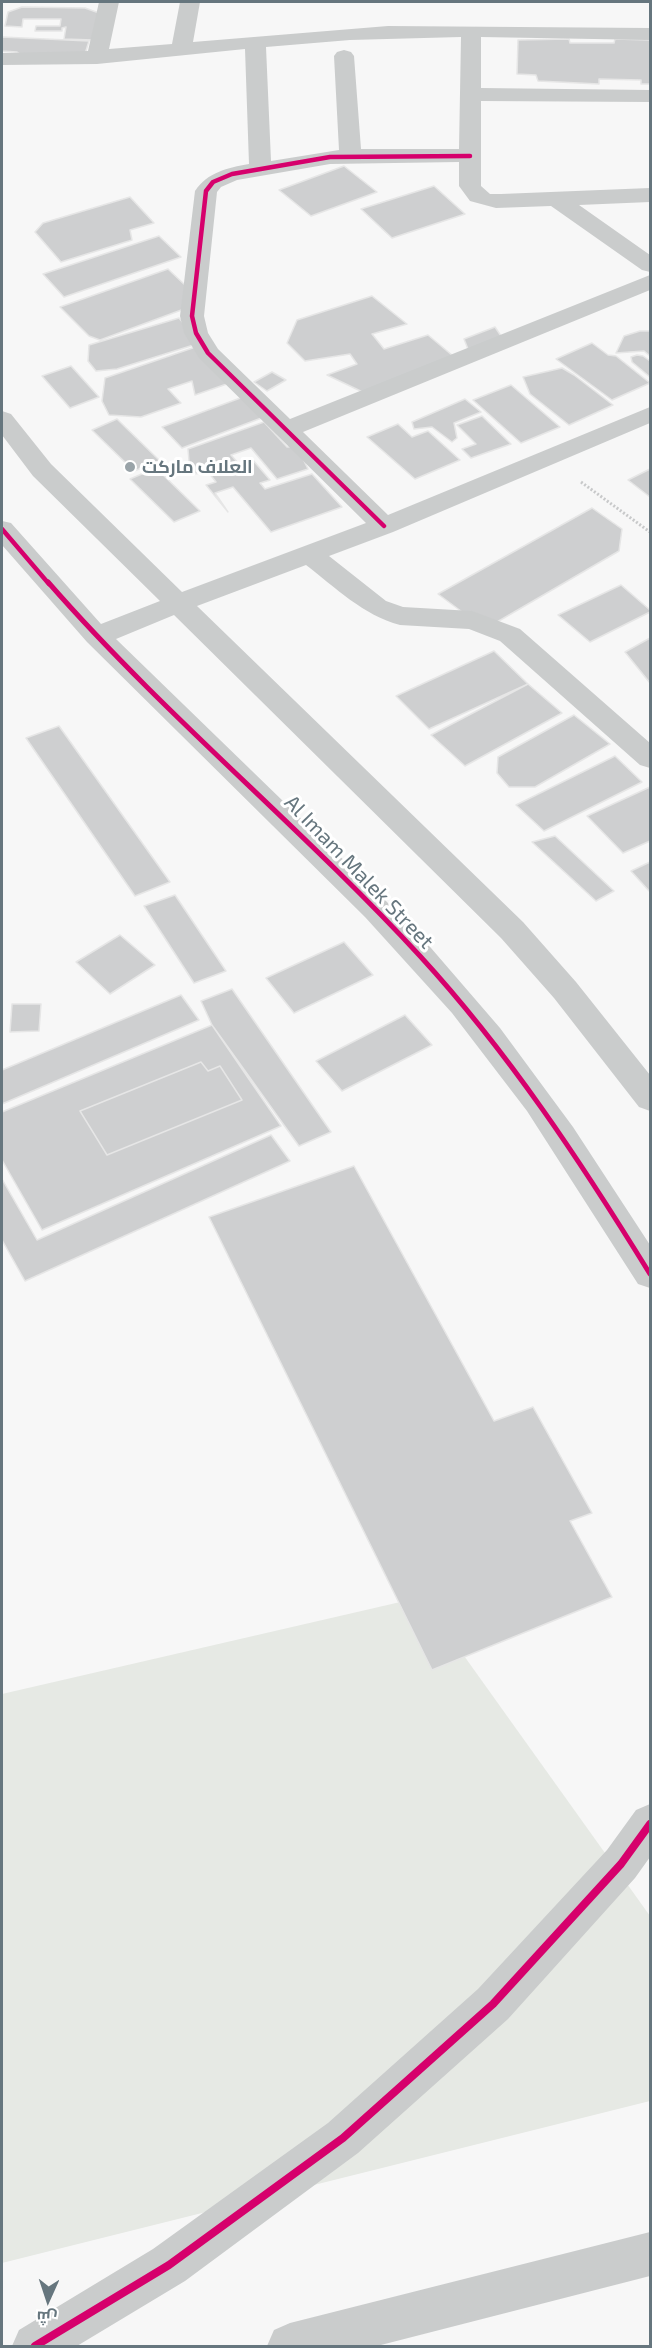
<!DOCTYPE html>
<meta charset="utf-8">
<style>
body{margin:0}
#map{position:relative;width:652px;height:2348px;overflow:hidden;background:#f7f7f7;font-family:"Exo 2",Cairo,sans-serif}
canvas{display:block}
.frame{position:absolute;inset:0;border:3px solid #66767e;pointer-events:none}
.north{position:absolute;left:18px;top:2270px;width:60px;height:60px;-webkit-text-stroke:4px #fff;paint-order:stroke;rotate:183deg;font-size:16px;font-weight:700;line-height:24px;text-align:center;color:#66767e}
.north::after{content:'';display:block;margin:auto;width:21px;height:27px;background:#66767e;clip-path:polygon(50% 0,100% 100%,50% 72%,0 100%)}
</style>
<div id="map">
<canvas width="652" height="2348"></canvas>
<div class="frame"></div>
<div class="north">ش</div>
</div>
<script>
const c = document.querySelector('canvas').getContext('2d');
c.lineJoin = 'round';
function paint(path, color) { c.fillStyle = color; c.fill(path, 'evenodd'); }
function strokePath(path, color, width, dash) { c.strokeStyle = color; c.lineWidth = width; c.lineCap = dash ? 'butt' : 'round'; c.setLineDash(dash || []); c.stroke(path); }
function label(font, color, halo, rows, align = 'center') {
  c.font = font + ' "Exo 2",Cairo,sans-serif'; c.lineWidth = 6; c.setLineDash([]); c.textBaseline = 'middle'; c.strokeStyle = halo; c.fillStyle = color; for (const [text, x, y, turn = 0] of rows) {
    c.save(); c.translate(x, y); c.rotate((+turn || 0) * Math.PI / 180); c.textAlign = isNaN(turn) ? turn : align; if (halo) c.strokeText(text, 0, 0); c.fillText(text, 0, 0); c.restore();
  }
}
const green = new Path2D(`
 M422,1597L650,1916V2101L2,2263V1694Z`);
const building = new Path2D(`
 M22,7L85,8L99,13L93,40L64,39L66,27L62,28V31H35L36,26H60L61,19H23L22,27L5,26L8,12Z
 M2,37L89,41L85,54L23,56L17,52L2,51Z
 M569,39L570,43H614L615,39L650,40V84H641V80L599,79V84L538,81L536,75L517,74L518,40Z
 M344,166L377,192L311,216L279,190Z
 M434,186L465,214L392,238L361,209Z
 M130,197L154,223L130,230L132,240L61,262L35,232L43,223Z
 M159,236L181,257L64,297L43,274Z
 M168,269L203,302L100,340L89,336L60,307Z
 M372,296L407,324L372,334L384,349L428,335L459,361L371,396L327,375L357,364L350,354L305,361L287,343L297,320Z
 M179,318L200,343L117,369L96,371L88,361L89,345Z
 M495,327L503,339L468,349L464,339Z
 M640,331H650V356L644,351L616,353L624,336Z
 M210,342L244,378L195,395L192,381L168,389L181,403L141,417L109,415L102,401L105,378Z
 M592,343L608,355L616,356L650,383L612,400L556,359Z
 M637,355L643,356L650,361V377L632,362L631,357Z
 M71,366L99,397L70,408L42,376Z
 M562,368L574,375L613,405L569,425L530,394L523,377Z
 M272,372L286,380L267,391L254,382Z
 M511,385L560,427L521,443L473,400Z
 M243,397L264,417L182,448L162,427Z
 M465,399L481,412L454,423L457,438L452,442L432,427L414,429L412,422Z
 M482,416L511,444L471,458L462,449L476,444L457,425Z
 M117,419L160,461L134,471L92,430Z
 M264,422L287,447H297L308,469L277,479L251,448L231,455L239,464L252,459L270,480L260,483L265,489L312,474L342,507L271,532L233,487L215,493L228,512L206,485L216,482L209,473L190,474L188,449Z
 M398,424L412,437L428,431L460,460L415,479L367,437Z
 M156,468L200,511L174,522L130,479Z
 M650,469V497L628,480Z
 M592,508L622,529L619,551L485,629L438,594Z
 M621,585L650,610V612L590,642L558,615Z
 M650,638V683L625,652Z
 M494,651L528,684L429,729L396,696Z
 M528,684L562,713L465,766L431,735Z
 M574,715L610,744L535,787H509L497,773L498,757Z
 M59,726L170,882L135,896L26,738Z
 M615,756L642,782L544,831L516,805Z
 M650,787V841L623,853L587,816Z
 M555,836L614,891L596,901L532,842Z
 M650,862V892L631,871Z
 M175,895L226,971L194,983L144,906Z
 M120,935L155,965L110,994L76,962Z
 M344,942L373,975L294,1013L266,978Z
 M232,989L331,1132L299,1146L212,1025L201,1001Z
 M181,995L199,1020L2,1104V1070Z
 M12,1004H41L39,1031L10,1032Z
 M405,1015L432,1045L342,1091L316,1061Z
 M212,1025L281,1126L42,1230L2,1160V1112ZM201,1062L208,1071L220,1066L242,1100L107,1155L80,1111Z
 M201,1062L208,1071L220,1066L242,1100L107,1155L80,1111Z
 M271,1135L290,1161L25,1281L2,1240V1179L37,1240Z
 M354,1166L494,1421L533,1407L592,1513L570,1521L612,1597L432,1670L209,1217Z`);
const path = new Path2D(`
 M581,482L650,532`);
const minor = new Path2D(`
 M99,2H119L109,49L172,44L180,2H200L193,42L388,26L650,28V40L481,37V88L650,90V102L481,101V186L490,194H501L650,188V202L579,205L650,255V272L642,270L551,206L496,208L470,201L459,186V162L330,164L237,180L221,187L217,192L204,316L208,333L218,349L290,419L650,275V290L303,432L388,515L650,407V423L393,532L329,556L386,601L403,607L472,611L520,629L650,743V768L640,765L500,641L469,629L400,625C363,615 336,588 306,565L197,606L523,922L576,982L650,1075V1111L639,1107L554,998L501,938L174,615L116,639L386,901L431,948L500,1028L573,1127L650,1245V1288L638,1284L527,1111L452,1013L365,917L87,642L2,545V521L11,523L101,624L160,601L33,476L2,435V411L11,414L51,464L182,592L366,523L199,358L184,333L180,316L195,191C208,172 227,168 249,164L245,49L97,64L2,65V53L88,51ZM461,37L459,149H361L354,56L351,52L344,50L337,52L334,56L339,150L271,161L266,47L350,40Z
 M650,1804V1857L635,1878L508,2019L358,2153L185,2281L77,2346H12L19,2330L153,2249L328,2123L478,1989L607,1850L636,1810Z
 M650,2232V2276L377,2346H267L274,2330L290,2323Z`);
const cyclewayFar2 = new Path2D(`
 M384,526L208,353L196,333L192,316L206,191L213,182L232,174L330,157L470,156
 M2,529L49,584`);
const cyclewayFar1 = new Path2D(`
 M48,582C164,715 301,827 420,956C509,1053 581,1162 650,1274`);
const cycleway = new Path2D(`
 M35,2346L169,2265L343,2138L493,2004L621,1864L650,1824`);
const markers = [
 [130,467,6,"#99a3a8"]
];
const farPoinames = [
 ["العلاف ماركت",142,467]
];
const streetNames = [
 ["Al Imam Malek Street",359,872,46]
];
paint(green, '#e6e9e4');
paint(building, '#cecfd0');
strokePath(building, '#e6e6e6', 1.5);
strokePath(path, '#c8c9ca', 3, [2, 2]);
paint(minor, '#cacccc');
strokePath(cyclewayFar2, '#d6006c', 4.5);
strokePath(cyclewayFar1, '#d6006c', 5);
strokePath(cycleway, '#d6006c', 8);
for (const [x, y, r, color] of markers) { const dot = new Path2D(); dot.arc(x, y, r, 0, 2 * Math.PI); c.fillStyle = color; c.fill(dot); strokePath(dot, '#fff', 2); }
label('bold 18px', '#66767e', '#fff', farPoinames, 'left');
label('21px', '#66767e', '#fff', streetNames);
</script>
